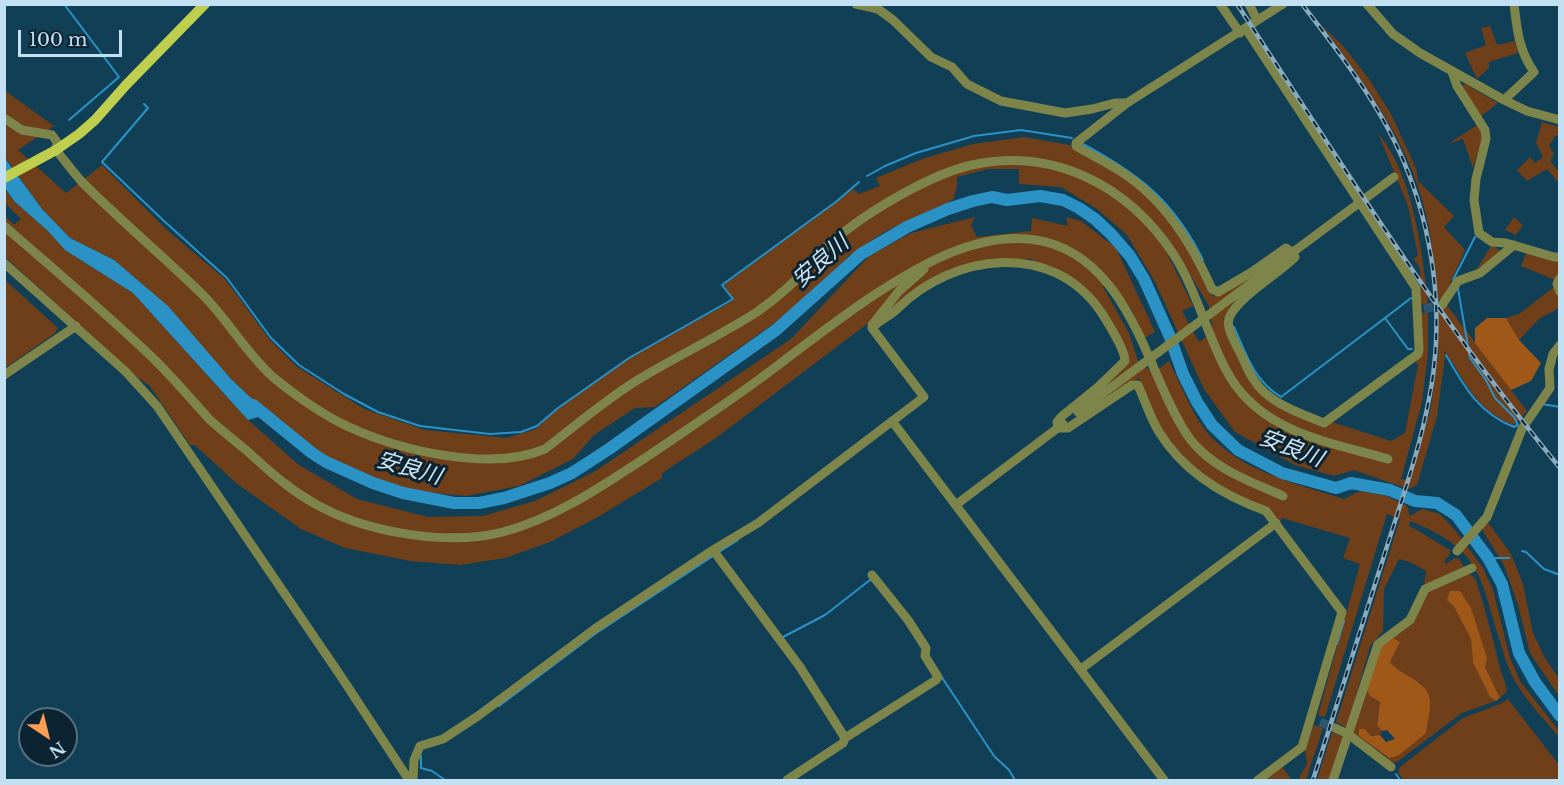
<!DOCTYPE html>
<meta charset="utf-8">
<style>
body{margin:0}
#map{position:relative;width:1564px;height:785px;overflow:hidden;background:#113f56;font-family:"Libre Baskerville",serif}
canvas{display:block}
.frame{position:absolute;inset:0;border:6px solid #c3e0f2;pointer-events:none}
.north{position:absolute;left:18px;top:707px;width:60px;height:60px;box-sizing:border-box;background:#0c2431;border:2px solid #556f7e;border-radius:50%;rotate:145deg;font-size:16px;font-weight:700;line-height:24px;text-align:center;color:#c3e0f2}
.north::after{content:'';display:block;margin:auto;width:21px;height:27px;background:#fd9d54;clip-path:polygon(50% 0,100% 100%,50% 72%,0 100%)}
.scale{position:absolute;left:18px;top:30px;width:104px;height:27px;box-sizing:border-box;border:3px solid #c3e0f2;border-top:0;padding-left:8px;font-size:18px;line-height:21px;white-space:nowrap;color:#c3e0f2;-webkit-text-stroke:4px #0c2431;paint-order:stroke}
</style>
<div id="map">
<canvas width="1564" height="785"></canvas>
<div class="frame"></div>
<div class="north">N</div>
<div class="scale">100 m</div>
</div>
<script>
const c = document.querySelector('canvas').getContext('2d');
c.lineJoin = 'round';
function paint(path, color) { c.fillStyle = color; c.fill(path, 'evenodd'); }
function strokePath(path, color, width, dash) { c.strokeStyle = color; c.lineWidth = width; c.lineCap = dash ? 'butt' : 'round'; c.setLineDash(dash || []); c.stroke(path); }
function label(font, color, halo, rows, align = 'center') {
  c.font = font + ' "Libre Baskerville","Noto Sans JP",serif'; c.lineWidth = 6; c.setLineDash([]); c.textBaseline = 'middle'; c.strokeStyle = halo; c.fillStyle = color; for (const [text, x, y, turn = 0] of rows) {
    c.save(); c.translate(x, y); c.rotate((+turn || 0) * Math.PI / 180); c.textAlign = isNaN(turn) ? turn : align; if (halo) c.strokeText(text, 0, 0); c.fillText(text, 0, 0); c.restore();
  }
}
const green = new Path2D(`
 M1322,25L1344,47L1369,79L1391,114L1416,168L1418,181L1454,216L1444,227L1465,250L1443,299L1438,300C1435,265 1431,230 1421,196C1402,132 1360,78 1322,25Z
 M1490,26L1497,45L1515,41L1518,53L1489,62V68L1477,79L1465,53L1486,45L1481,28Z
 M1465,84L1498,103L1480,117L1459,86Z
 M4,90L54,126L18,150L66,193L102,165L167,230L225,279L270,340L296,366L364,409L425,430L507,438L536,429L557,410L628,359L734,300L724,285L840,200L853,189L859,194L880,186L876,178L922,159L973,144L1024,137L1069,145L1118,173L1149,196L1178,228L1213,297L1270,264L1273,270L1223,319L1255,387L1270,402L1391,441L1405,433L1418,365L1414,359L1420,315L1428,310V353L1422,402L1401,479L1410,481L1431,407L1438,353L1436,310L1441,309L1446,304L1527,411L1514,425C1474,409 1467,383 1444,350L1445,357L1437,416L1417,485L1408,489L1354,470L1334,476L1295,465L1235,432L1204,389L1155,282L1127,235L1097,209L1061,187L1019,184V169H988L957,177V186L953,200L884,232L849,256L807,297L773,324L655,407L635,408L594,435L573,459L519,486L466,496L402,490L322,456L268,414L231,379L167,306L114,260L70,238L42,209L5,157ZM1173,246L1209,306L1213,332L1199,342L1182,311L1193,306L1166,251Z
 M1542,122L1559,127V136L1556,135L1549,145L1554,154L1550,161L1559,172V183L1547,169L1527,181L1517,170L1530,157L1535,163L1543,157L1536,143Z
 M1480,123L1482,140L1473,168L1463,139L1448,144Z
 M1378,133C1413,175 1422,250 1428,303L1421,305L1420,269L1414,259L1418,255L1408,206Z
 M4,188L14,201L48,231L65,250L133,293L248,420L299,465L357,499L428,517L483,516L535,501L594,472L791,339L869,256L911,233L975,217L971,225L977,237L1031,231L1032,218L1068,226L1066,217L1081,221L1116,248L1155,332L1144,338L1131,309L1107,278L1103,287L1129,333L1138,361L1153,373L1169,361C1179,380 1191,411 1203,427C1234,470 1297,484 1344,499L1360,491L1387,496L1407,506L1410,516L1422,509L1440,514L1455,530L1483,568L1493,590L1510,658L1520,681L1559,731V737C1544,719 1525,700 1514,679C1506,665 1503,650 1498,635C1479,570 1477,548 1410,521L1409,526C1424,533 1435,542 1450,550V554L1444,561L1446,564L1455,558L1459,559L1464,567L1424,586L1426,571L1412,563L1399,559L1384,589L1383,631L1370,646L1347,728L1336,722L1400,519L1387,514L1325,717L1318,715L1360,564L1343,558L1350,538L1282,518L1279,523L1203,477L1178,454L1156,420L1139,378L1092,407L1088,401L1130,360L1104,310L1063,273L1031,259L994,260L958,269L903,297L889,313L867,324L716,438L662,473V478L598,517L550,542L505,558L460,565L410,561L345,548L301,529L236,483L195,445H190L149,385L138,378L5,257V216L14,225L21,219L5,203Z
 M1514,217L1523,225L1516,235L1505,230Z
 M1492,245L1500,251L1476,270Z
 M1526,253L1559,260V272L1555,280L1521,266Z
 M5,280L58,328L54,334L5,368Z
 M1554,287L1559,299V308L1539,319L1519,340L1506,318L1519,314Z
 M1479,516L1490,525L1511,554L1523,584L1533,633L1546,660L1559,678V696L1530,653L1518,605L1504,565L1483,531Z
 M1469,573L1476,580C1485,608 1492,636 1499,664C1501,674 1506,681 1507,691L1500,698L1485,667L1487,658L1453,605L1471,639L1473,663L1490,697L1496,701L1462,713L1397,762L1389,763L1352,735L1366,688L1370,696L1380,702L1377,724L1382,731L1380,735L1359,736L1388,758L1399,756L1422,684L1395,670L1390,662L1400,642L1392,637L1427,589Z
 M1508,699L1559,765V780H1403L1398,772L1400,767L1463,718L1500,704Z
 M1314,725L1323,728L1306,780H1298L1307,764L1305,750Z
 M1332,732L1343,737L1330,780H1317Z
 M1282,767L1292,780H1264Z`);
const forest = new Path2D(`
 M1487,318H1506L1519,340L1541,363L1531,381L1511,390L1475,343V328Z
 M1450,591H1460L1471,608L1487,658L1485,667L1500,698L1496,701L1490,697L1473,663L1471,639L1453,605L1447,600Z
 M1392,637L1400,642L1390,662C1401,677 1427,679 1430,700C1431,709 1427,723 1426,733L1398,756L1389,758L1359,736V729H1365L1371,736L1380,735L1386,742L1395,739L1387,730L1382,731L1377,725L1380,702L1370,696L1366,688L1381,645Z`);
const water = new Path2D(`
 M4,157L42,209L70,238L114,260L168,306L231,379L268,414L248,420L133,293L65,250L48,231L14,201L5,188Z`);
const stream = new Path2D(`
 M64,4L119,77L69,120
 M144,104L148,108L102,162L164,221L227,278L271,338L299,365L344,394L378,412L420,426L490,434L521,432L537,426L558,408L629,358L733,299L722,285L837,201L859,182
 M1083,144C1140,175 1174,201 1203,260
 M867,176L885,166L916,153L974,136L1021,130L1072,138
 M1453,280L1475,237
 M1385,318L1411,298
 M1234,327C1246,354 1254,381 1281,397L1385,318L1408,349H1412
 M1446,355C1464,386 1478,413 1514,427L1518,425L1514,417L1495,398L1486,380L1470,358L1458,289
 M1542,404L1560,407
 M1522,551L1526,552L1544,569L1560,575
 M719,552L738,540
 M1488,558H1509
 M783,637L825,615L870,580L873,581
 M1337,644L1344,621
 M941,676L994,756L1009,770L1015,780
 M499,706L595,634L713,556
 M421,756V768L432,771L445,780
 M1396,774L1400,780`);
const river = new Path2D(`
 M253,405L312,453L326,462L373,483L403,493L454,503H479L504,498L550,483L572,473L609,449L776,330L861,254L907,227L948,209L973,201L992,197L1007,200L1040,196L1063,200L1079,208L1095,219L1111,234L1130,256L1144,279L1170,337L1183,374L1197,402L1212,425L1238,450L1282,473L1336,488L1351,483L1390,490L1415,501L1437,503L1456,515L1488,558L1502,584L1519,653L1535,682L1560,716`);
const minorTunnel = new Path2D(`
 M1424,309L1442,305
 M1320,722L1335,728`);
const minor = new Path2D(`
 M856,4L878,9L893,20L931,57L952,67L967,84L1001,101L1065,113L1092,109L1115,103H1127
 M1220,4L1240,33
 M1249,4L1257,20
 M1367,4L1393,34L1420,53L1504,100L1527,111L1560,120
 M1246,29L1416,288L1419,349L1418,354L1324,423C1300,413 1268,403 1254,380C1247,370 1243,357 1237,347C1233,338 1225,325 1230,316C1241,295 1277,275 1295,257L1292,252L1286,248L1252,272L1218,292L1212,289C1191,242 1164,199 1120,171C1106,162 1091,155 1076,146V143L1127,103L1283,4
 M1452,72L1457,86L1485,130L1486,139L1476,179L1474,200L1479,233L1492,242L1506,243L1554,257H1560
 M1504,100L1534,72C1519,51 1517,30 1514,4
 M4,118L22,130L52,135L57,142L56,150C65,161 73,172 82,182C121,221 163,256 202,294C228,320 246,353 273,377C293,394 326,417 349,427C401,451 491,472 545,449C575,426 604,401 636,381C675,357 718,337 757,312C777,298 797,280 813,262C823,251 832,240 844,232C876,207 932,174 972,165C1054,147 1129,186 1174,255C1196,290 1206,331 1225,368C1257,432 1326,441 1388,459
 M4,226C55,270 106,313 155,360C174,379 191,399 209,419C221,430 234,440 246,450C270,472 293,493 323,508C371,533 450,546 503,532C555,518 601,487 645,458C689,428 734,399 777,366C807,343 836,321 868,299C918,266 983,226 1046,242C1118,261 1141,343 1169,402C1177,418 1186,437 1199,449C1222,472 1254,483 1283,496
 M4,263L125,371L157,406L340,675L409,780
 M1560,278L1557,284L1560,292
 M1442,305L1458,281L1480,273L1514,245
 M872,328C880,320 890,316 897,309C954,253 1052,240 1101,312C1108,323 1125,349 1125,361L1098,387L1061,417L1057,422L1058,428H1068L1132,385H1138C1145,401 1150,417 1159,432C1183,471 1224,496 1266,511L1342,612L1302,747L1258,780
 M4,375L76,326
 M1078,412L1394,177
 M892,421L1164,780
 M957,504L1063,424
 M713,550L800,667L845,738L843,743L787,780
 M1457,551L1487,517L1522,429L1550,388L1549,369L1553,354L1560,345
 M1081,669L1276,523
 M1335,728L1348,734L1391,767
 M845,738L936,680L938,677L925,656L926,648L908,620L872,575
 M413,780L414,760L420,746L443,739L478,716L596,628L713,550L758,523L924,397L872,328V325L899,291L924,269
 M1333,780L1378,644L1410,620L1425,589L1472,568`);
const major = new Path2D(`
 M4,178L56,150L79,134L95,120L126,85L205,4`);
const rail = new Path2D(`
 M1237,4C1340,162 1440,322 1560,468
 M1302,4C1342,56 1385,111 1408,172C1436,244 1444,324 1429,399C1419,453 1400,504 1384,556C1360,631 1336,706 1313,780`);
const waterNames = [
 ["安良川",821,262,-41],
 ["安良川",1291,449,21],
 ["安良川",409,469,16]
];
paint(green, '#6f3f1a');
paint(forest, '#a05819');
paint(water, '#2b92c6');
strokePath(stream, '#2b92c6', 2);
strokePath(river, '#2b92c6', 12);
strokePath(minorTunnel, '#2c576d', 9, [9, 4.5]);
strokePath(minor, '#7d854b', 9);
strokePath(major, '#bfce4d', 10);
strokePath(rail, '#89abbf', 4.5);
strokePath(rail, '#0c2431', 2, [7]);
label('italic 22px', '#cfe5f2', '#0c2431', waterNames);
</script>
